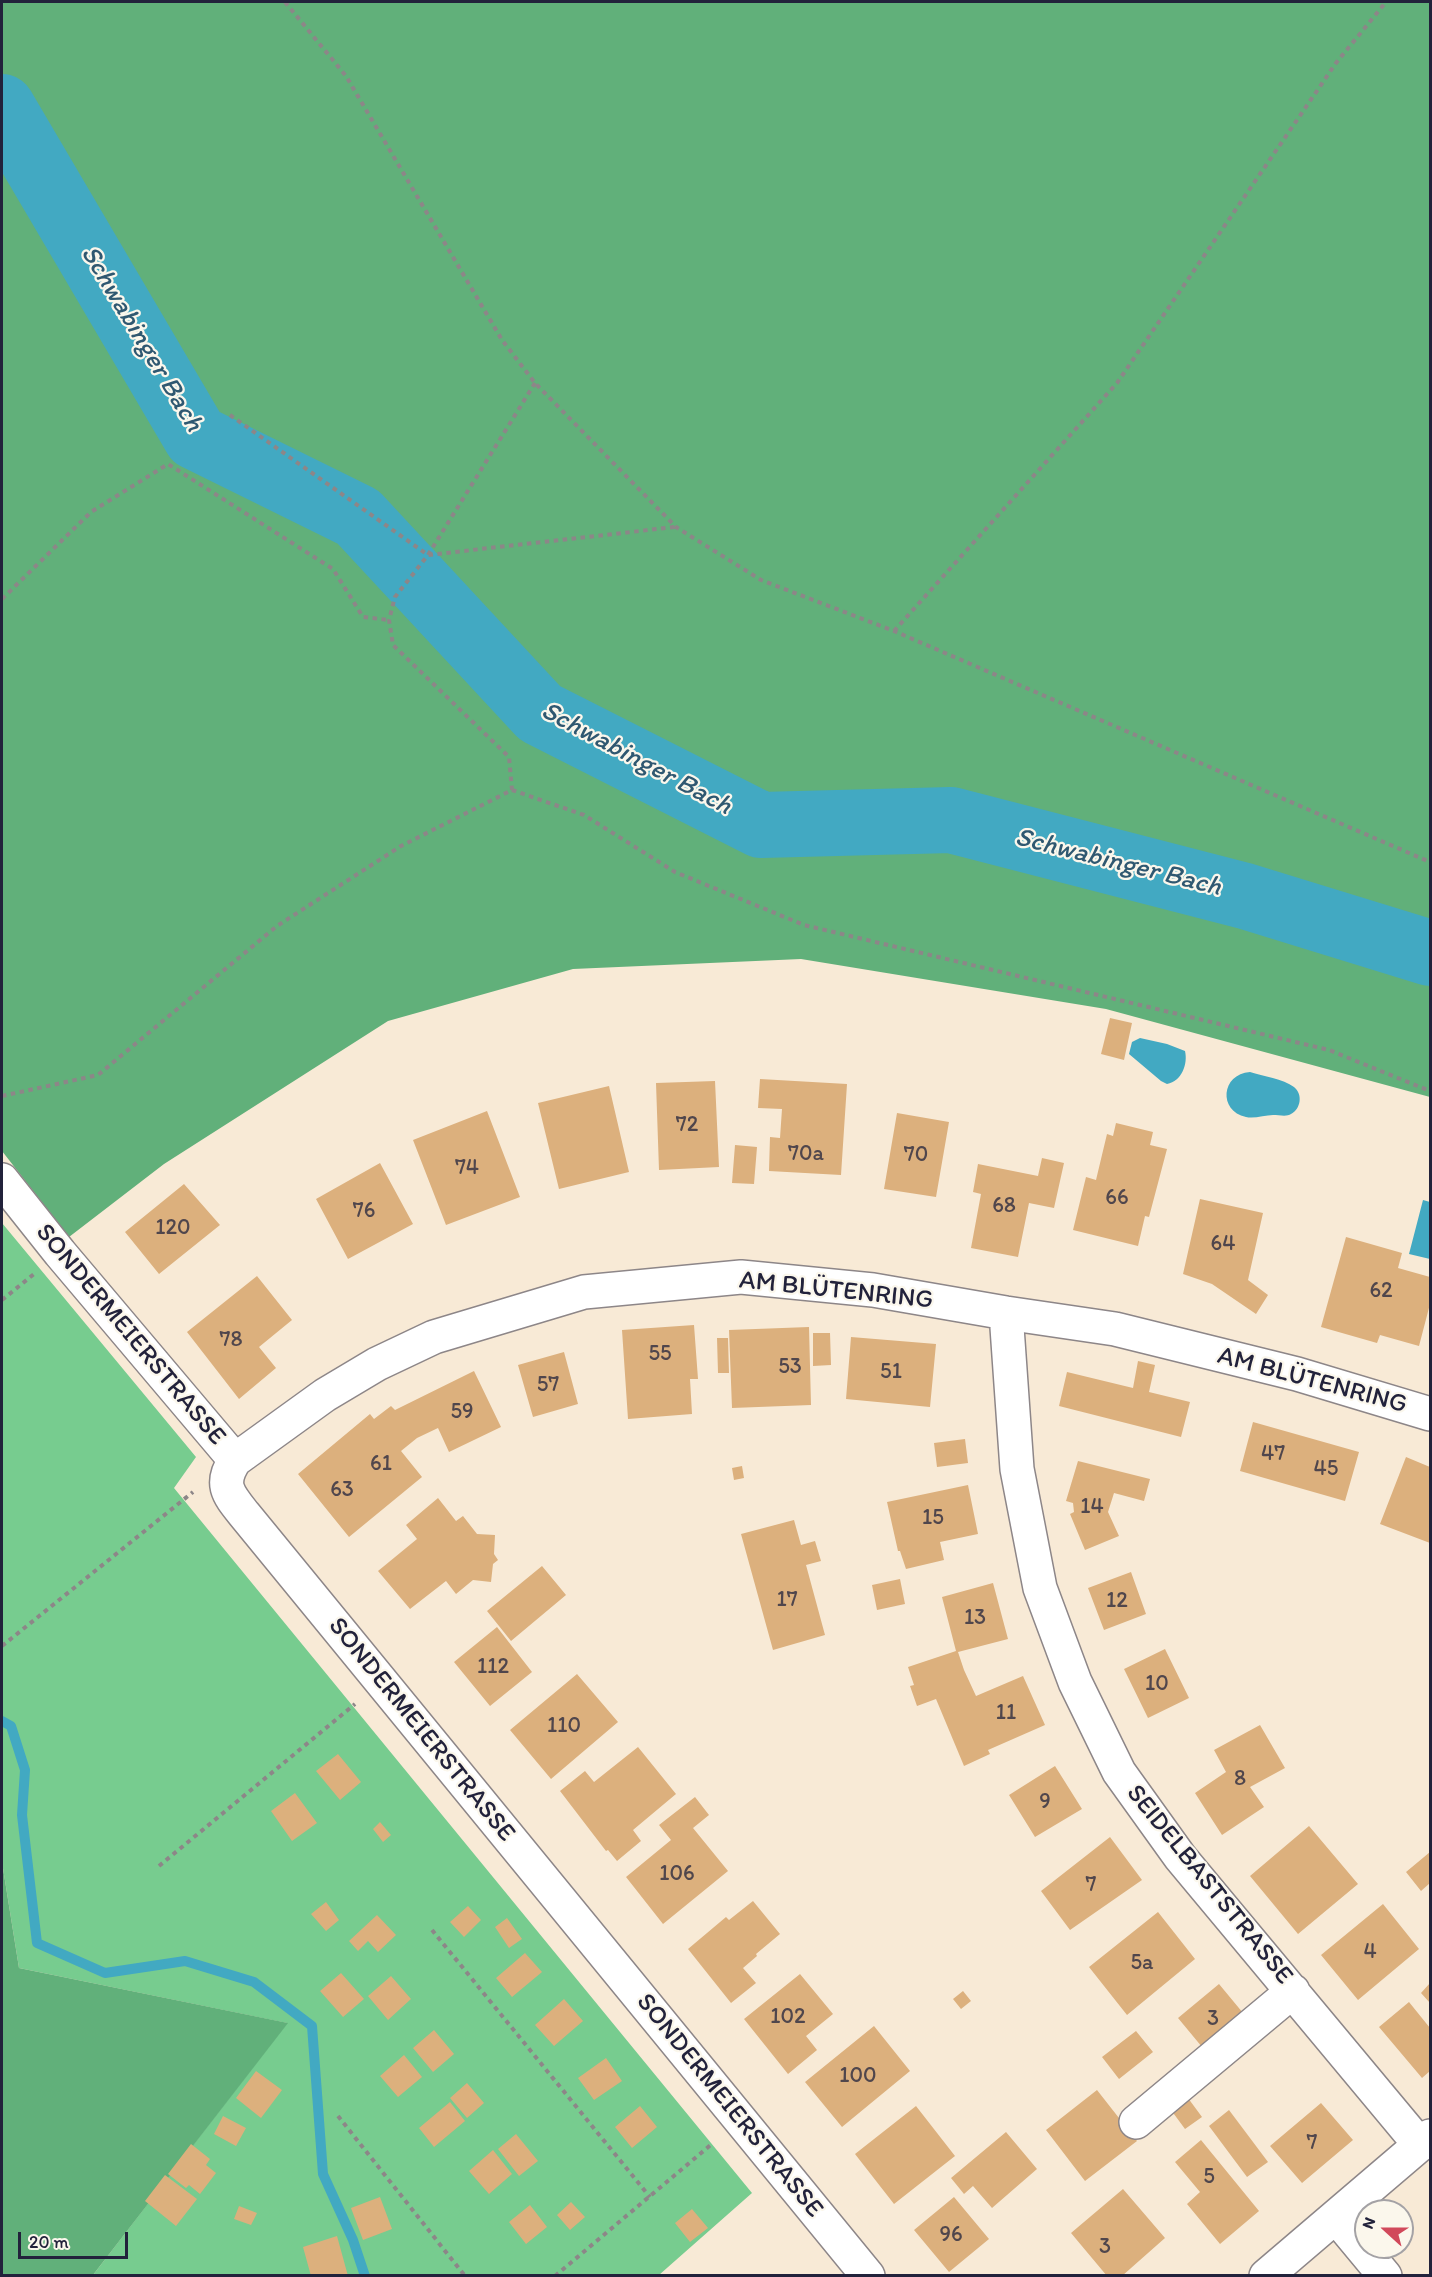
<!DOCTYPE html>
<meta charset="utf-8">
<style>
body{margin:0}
#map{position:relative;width:1432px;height:2277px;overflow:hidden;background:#f8ead6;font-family:Itim,sans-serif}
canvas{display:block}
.frame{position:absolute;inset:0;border:3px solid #22223b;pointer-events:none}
.north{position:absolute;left:1354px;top:2199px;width:60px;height:60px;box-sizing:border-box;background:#fbf7ec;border:2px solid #a4a2a5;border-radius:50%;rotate:291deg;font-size:16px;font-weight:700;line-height:24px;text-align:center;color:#22223b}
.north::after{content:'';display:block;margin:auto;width:21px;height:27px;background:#d1495b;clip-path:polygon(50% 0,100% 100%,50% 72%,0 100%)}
.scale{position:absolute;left:18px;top:2232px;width:110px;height:27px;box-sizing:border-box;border:3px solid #22223b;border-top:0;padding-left:8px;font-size:18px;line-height:21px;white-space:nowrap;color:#22223b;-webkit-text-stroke:4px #fbf7ec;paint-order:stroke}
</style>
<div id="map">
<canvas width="1432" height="2277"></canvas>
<div class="frame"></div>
<div class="north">N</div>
<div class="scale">20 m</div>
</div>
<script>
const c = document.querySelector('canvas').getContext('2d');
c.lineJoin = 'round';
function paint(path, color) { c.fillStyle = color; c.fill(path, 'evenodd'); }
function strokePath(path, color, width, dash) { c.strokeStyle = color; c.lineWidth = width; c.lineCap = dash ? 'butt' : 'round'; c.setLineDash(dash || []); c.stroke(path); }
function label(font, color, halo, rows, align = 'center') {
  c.font = font + ' Itim,sans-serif'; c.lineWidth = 4.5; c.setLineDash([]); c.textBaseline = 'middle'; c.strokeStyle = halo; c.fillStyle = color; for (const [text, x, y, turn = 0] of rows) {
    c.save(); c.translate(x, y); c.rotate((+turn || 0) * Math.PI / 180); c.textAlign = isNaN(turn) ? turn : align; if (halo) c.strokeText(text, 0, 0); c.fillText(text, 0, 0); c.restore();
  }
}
const green = new Path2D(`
 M2,1223L196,1457L174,1488L752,2193L659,2275H93L287,2023L19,1968L2,1862Z`);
const forest = new Path2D(`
 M2,2H1430V1097L1106,1009L801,959L573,969L388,1021L164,1164L69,1237L2,1151Z
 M2,1862L19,1968L288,2023L93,2275H2Z`);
const water = new Path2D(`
 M1140,1038L1167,1044L1185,1051C1188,1064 1182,1081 1167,1084L1161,1081L1129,1054L1132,1042Z
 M1250,1072C1263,1076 1283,1079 1294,1087C1303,1094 1301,1109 1291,1114C1287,1117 1279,1115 1273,1115C1265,1115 1254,1119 1246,1117C1218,1111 1221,1074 1250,1072Z
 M1423,1200L1430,1202V1259L1409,1254Z`);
const stream = new Path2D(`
 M2,1721L11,1726L25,1770L22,1815L37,1943L105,1973L185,1961L254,1982L312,2026L323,2174L353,2240L365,2276`);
const river = new Path2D(`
 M2,107L196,437L358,517L540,713L761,825L951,820L1245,896L1430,953`);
const building = new Path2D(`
 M1110,1018L1132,1023L1124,1060L1101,1054Z
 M760,1079L847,1084L841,1175L769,1171L770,1137L780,1138L782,1109L758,1108Z
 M715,1081L719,1167L659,1170L656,1083Z
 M609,1086L629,1172L559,1189L538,1103Z
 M487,1111L520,1197L446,1225L413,1140Z
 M897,1113L949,1122L936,1197L884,1189Z
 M1116,1123L1153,1132L1150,1145L1167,1149L1149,1217L1145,1216L1138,1246L1073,1230L1086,1177L1096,1180L1107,1134L1113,1136Z
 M735,1145L757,1147L754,1184L732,1183Z
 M1042,1158L1064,1163L1054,1208L1029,1203L1018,1257L971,1248L981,1194L973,1192L978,1164L1038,1176Z
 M380,1163L413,1224L348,1259L316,1199Z
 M184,1184L220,1225L159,1274L125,1232Z
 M1200,1199L1263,1213L1248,1280L1268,1295L1256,1314L1212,1284L1183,1274Z
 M1346,1237L1402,1253L1398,1268L1430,1277V1304L1419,1346L1380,1335L1377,1343L1321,1327Z
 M257,1276L292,1320L259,1347L276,1368L239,1399L187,1332Z
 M694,1325L698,1379H690L692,1414L628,1419L622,1330Z
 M809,1327L811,1405L732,1408L729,1330Z
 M813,1333H830L831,1365L813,1366Z
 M851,1337L936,1344L930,1407L846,1399Z
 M717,1338H728L729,1373H718Z
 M564,1352L578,1404L533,1417L518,1365Z
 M1138,1361L1155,1365L1149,1392L1190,1402L1181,1437L1059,1406L1067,1372L1133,1388Z
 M474,1371L501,1427L449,1452L438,1428L417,1438L401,1451L422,1477L349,1537L298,1474L370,1414L374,1419L391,1406L395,1410Z
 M1253,1422L1359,1452L1345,1501L1240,1471Z
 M965,1439L968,1463L937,1467L934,1443Z
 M1406,1457L1430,1467V1543L1380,1524Z
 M1078,1461L1150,1479L1144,1501L1114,1493L1108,1512L1119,1536L1085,1550L1070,1514L1074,1512L1073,1503L1066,1501Z
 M742,1466L744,1478L734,1480L732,1468Z
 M968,1485L978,1534L940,1542L944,1560L906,1569L900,1551H898L887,1502Z
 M438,1498L456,1521L463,1516L477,1534L495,1535L494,1554L498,1560L493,1564L491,1582L473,1580L456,1594L446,1581L410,1609L378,1571L417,1539L406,1525Z
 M794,1520L801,1545L815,1541L821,1561L806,1565L825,1635L773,1650L741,1534Z
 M542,1566L566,1595L511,1641L487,1611Z
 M1131,1572L1146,1614L1104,1630L1088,1588Z
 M900,1579L905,1604L877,1610L872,1585Z
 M993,1583L1008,1639L958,1652L964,1670L976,1696L1023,1676L1045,1725L988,1750L990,1754L964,1766L936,1699L917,1706L910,1686L914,1685L908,1667L956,1651L942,1597Z
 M497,1627L532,1672L490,1706L454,1662Z
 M1165,1649L1189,1698L1148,1718L1124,1669Z
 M577,1674L618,1722L551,1779L510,1730Z
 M1260,1725L1285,1768L1250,1787L1264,1807L1222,1835L1195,1793L1226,1772L1214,1750Z
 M638,1747L676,1794L633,1830L641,1841L617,1861L608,1850L606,1851L560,1791L585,1771L594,1782Z
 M338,1754L361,1782L340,1800L316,1771Z
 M1055,1766L1082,1809L1035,1837L1009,1795Z
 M295,1793L317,1823L292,1841L271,1811Z
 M695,1797L709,1815L693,1828L728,1871L663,1924L626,1877L671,1840L659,1825Z
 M380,1822L391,1835L383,1842L373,1829Z
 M1309,1826L1358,1884L1298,1934L1250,1876Z
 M1110,1837L1142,1880L1070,1930L1041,1891Z
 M1430,1852V1883L1421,1891L1406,1872Z
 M753,1901L780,1934L756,1954L757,1956L743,1968L756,1983L731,2003L688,1949L726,1917L729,1920Z
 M326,1902L339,1920L326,1931L311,1914Z
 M1383,1904L1419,1949L1358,2000L1321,1955Z
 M468,1906L481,1920L464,1937L450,1922Z
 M1158,1912L1195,1959L1127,2015L1089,1967Z
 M377,1915L396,1935L378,1952L368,1941L358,1951L349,1941Z
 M507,1918L522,1939L509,1948L495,1927Z
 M525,1953L542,1972L512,1997L496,1978Z
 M341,1973L364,1999L343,2017L320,1991Z
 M800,1974L833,2014L806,2036L817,2050L788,2074L744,2019Z
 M391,1976L411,1999L388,2020L368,1996Z
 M1430,1983V2003L1421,1993Z
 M1219,1984L1248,2019L1207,2053L1178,2018Z
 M963,1991L971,2001L961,2009L953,1999Z
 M564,1999L583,2021L554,2046L535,2025Z
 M1409,2002L1430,2028V2071L1422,2078L1379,2027Z
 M874,2026L910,2071L842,2127L805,2082Z
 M434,2030L454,2054L433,2072L413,2048Z
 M1136,2031L1153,2052L1119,2079L1102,2057Z
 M404,2055L422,2077L398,2097L380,2076Z
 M606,2058L622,2081L594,2100L578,2078Z
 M256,2071L282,2090L261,2118L236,2098Z
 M467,2083L484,2103L467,2118L450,2098Z
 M1097,2090L1137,2141L1085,2181L1046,2130Z
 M1188,2098L1202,2117L1185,2129L1171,2110Z
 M450,2102L465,2121L434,2147L419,2128Z
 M1321,2103L1353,2140L1302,2183L1270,2146Z
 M640,2106L657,2127L632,2148L615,2127Z
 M916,2106L955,2156L894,2204L855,2154Z
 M1229,2110L1268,2162L1247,2177L1209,2126Z
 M223,2116L246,2128L236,2146L214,2134Z
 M1006,2132L1037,2169L992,2208L973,2186L964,2194L951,2178Z
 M516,2134L538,2161L519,2176L498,2149Z
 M1201,2140L1259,2211L1220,2244L1187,2204L1200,2192L1175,2162Z
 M191,2144L210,2159L206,2165L216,2173L200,2194L189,2185L186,2188L168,2174Z
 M493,2150L512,2174L489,2194L469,2171Z
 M165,2175L197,2199L176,2226L145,2201Z
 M1123,2189L1165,2238L1122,2276H1107L1071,2233Z
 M380,2197L392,2229L363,2240L351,2208Z
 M954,2197L989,2239L949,2272L914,2230Z
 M571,2202L585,2217L570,2230L557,2215Z
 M530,2205L547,2227L526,2244L509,2222Z
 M239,2206L257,2213L251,2225L234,2219Z
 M692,2209L708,2228L690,2242L675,2223Z
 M337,2236L348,2276H311L303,2247Z`);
const path = new Path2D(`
 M285,2L346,76L502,340L535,383L676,527L761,580L894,631L1430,862
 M230,415L428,555L675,527
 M2,599L91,512L168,464L333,569L363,617L389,620
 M894,631L1117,383L1336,63L1386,2
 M512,790L584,815L675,872L804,925L1329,1050L1430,1091
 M2,1096L98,1075L277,926L401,846L512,790L509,757L393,645L389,620L395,597L428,555L535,383
 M2,1300L34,1274
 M2,1646L193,1492
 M159,1866L355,1704
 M432,1930L650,2197
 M338,2116L465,2276
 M555,2276L713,2143`);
const minor = new Path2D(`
 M2,1180L60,1253L235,1460
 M1006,1313L1017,1469L1040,1588L1075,1682L1119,1772L1180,1857L1420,2145
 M1136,2122L1293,1991
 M1336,2217L1385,2276
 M868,2276L244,1514C228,1494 219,1484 235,1460L325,1395L377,1364L434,1337L584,1292L741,1277L873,1290L1006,1313L1115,1329L1297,1374L1430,1414
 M1266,2276L1430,2136`);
const numberNames = [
 ["72",687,1125],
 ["70a",806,1154],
 ["70",916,1155],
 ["74",467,1168],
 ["66",1117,1198],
 ["68",1004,1206],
 ["76",364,1211],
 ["120",173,1228],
 ["64",1223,1244],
 ["62",1381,1291],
 ["78",231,1340],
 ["55",660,1354],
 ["53",790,1367],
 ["51",891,1372],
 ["57",548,1385],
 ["59",462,1412],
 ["47",1273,1454],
 ["61",381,1464],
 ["45",1326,1469],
 ["63",342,1490],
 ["14",1092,1507],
 ["15",933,1518],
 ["17",787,1600],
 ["12",1117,1601],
 ["13",975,1618],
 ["112",493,1667],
 ["10",1157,1684],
 ["11",1006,1713],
 ["110",564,1726],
 ["8",1240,1779],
 ["9",1045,1802],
 ["106",677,1874],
 ["7",1091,1885],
 ["4",1370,1952],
 ["5a",1142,1963],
 ["102",788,2017],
 ["3",1213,2019],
 ["100",858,2076],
 ["7",1312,2143],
 ["5",1209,2177],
 ["96",951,2235],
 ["3",1105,2247]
];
const streetNames = [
 ["AM BLÜTENRING",836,1291,6],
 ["SONDERMEIERSTRASSE",130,1335,50],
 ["AM BLÜTENRING",1312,1381,15],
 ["SONDERMEIERSTRASSE",421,1730,51],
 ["SEIDELBASTSTRASSE",1209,1885,51],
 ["SONDERMEIERSTRASSE",729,2106,51]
];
const waterNames = [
 ["Schwabinger Bach",141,339,59],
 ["Schwabinger Bach",636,759,28],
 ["Schwabinger Bach",1118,863,14]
];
paint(green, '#77cc8f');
paint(forest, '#61b07a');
paint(water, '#42a9c2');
strokePath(stream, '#42a9c2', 10);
strokePath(river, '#42a9c2', 66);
paint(building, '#dcb07d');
strokePath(minor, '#8d8688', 36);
strokePath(path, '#8d8688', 4, [4.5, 4.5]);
strokePath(minor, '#fff', 33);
label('22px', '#50464c', null, numberNames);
label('26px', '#22223b', '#fbf7ec', streetNames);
label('italic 27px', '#2f5871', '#fbf7ec', waterNames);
</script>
